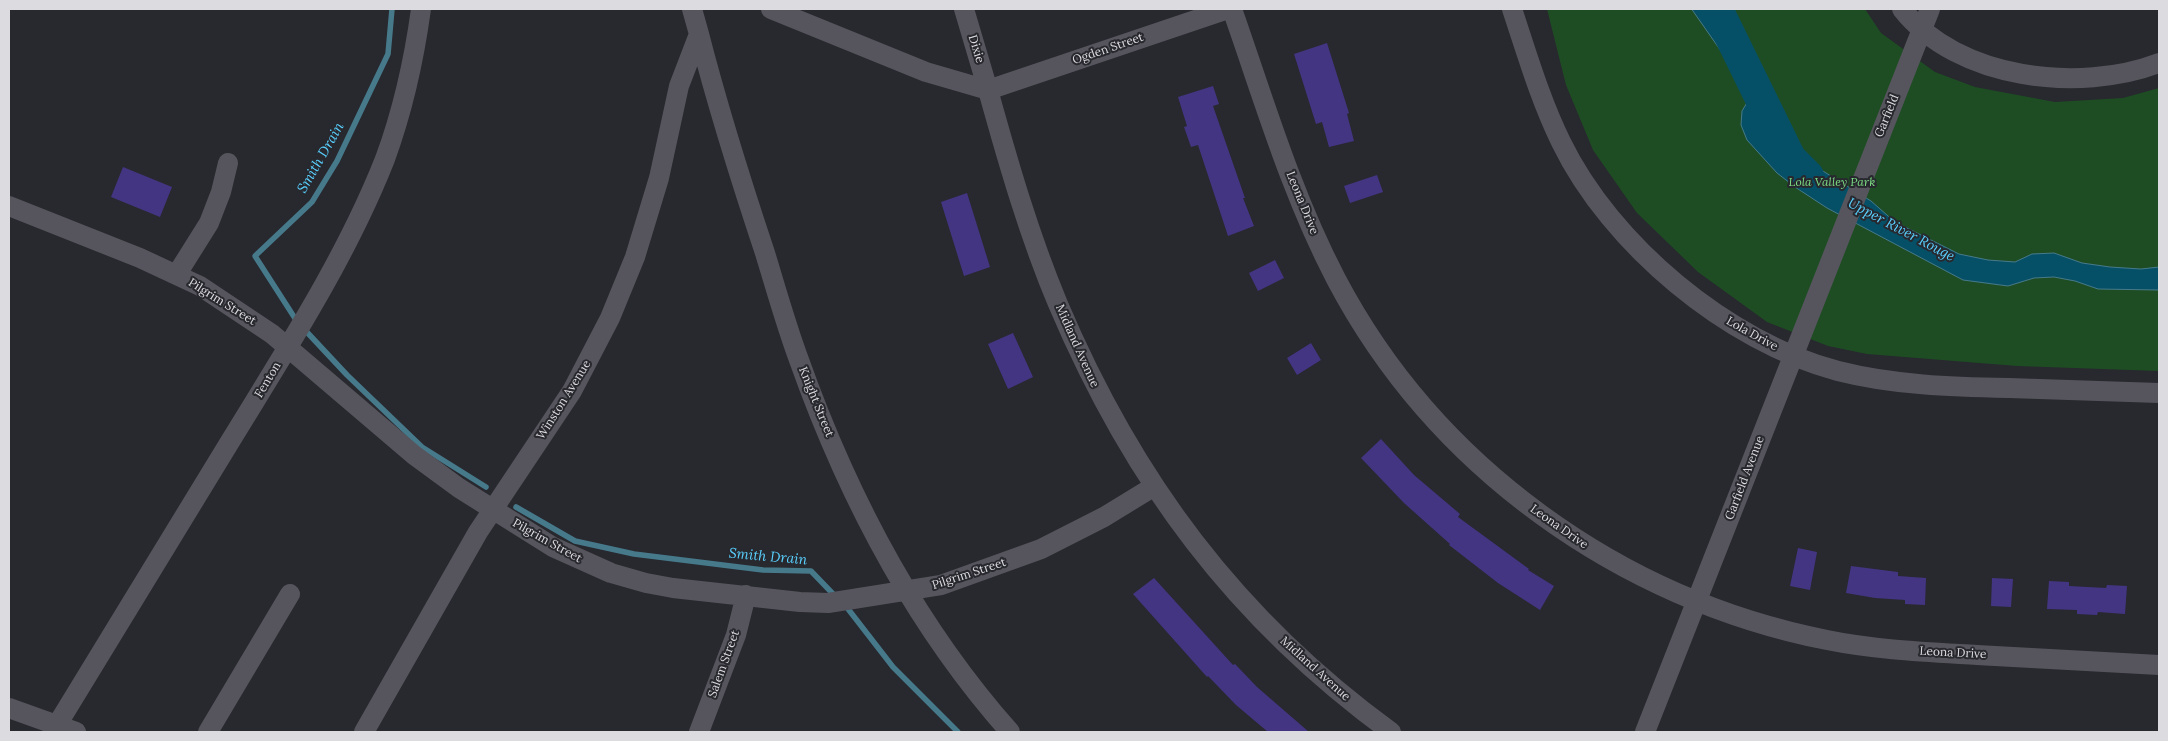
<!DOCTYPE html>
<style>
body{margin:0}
#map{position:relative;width:2168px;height:741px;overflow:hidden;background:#28282f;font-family:Lora,serif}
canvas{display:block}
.frame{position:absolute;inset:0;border:10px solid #dcdce0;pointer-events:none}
</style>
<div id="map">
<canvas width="2168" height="741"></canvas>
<div class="frame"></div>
</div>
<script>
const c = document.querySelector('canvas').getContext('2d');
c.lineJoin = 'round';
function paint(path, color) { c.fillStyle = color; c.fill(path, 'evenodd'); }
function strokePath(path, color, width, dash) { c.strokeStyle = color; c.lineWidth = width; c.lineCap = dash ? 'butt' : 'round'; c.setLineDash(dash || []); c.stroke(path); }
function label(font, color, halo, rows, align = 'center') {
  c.font = font + ' Lora,serif'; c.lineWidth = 4; c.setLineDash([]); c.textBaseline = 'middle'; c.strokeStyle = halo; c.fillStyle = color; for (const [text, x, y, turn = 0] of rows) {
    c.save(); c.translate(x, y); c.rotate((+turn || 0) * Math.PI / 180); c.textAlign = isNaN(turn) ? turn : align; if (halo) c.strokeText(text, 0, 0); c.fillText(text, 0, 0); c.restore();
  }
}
const green = new Path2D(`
 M1547,9H1865L1881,33L1935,72L1975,87L2055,102L2123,98L2159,88V371L2017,366L1867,354L1828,346L1767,322L1698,272L1637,213L1593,150L1566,85Z`);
const water = new Path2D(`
 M1692,9H1724L1741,42L1765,75L1770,87L1763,115L1768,128L1794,153L1871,201L1895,222L1959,254L1988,260L2015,262L2032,254L2054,253L2082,263L2110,267L2141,269L2159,267V290L2098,289L2075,281L2054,277L2034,278L2008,286L1963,280L1827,208L1795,187L1777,173L1747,140L1741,125L1742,111L1748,101L1732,67Z`);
const stream = new Path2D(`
 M298,323L255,256L312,202L337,161L388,54L392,9
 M304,329L347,375L422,447L486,487
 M516,507L575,541L634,554L763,570L811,571L836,597
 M845,605L893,667L958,732`);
const river = new Path2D(`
 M1717,9L1790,158L1808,176`);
const building = new Path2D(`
 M1327,43L1349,113L1347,114L1354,141L1329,147L1322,122L1316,124L1294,54Z
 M1213,86L1219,104L1213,106L1245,198H1243L1254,226L1228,236L1198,145L1191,147L1184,127L1187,126L1178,97Z
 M123,167L172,187L160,217L111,197Z
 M1377,175L1383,192L1350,203L1344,186Z
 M967,193L990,267L964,276L941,202Z
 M1275,260L1284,278L1258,291L1249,273Z
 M1013,333L1033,377L1008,389L988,344Z
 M1311,343L1321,360L1297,375L1287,358Z
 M1381,439L1414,475L1460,514L1458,517L1529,569L1528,570L1554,586L1540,610L1498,583L1449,545L1450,544L1404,503L1361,458Z
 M1798,548L1817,552L1810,590L1790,586Z
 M1851,566L1898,572V576L1926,578L1925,605L1905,604V600L1875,598L1846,593Z
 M1154,578L1233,665L1235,664L1257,687L1309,732H1268L1236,705L1208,676L1207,677L1133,594Z
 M1992,578L2013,579L2011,607L1991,606Z
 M2049,581L2069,582V586L2106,588L2107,585L2127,586L2125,614L2098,612L2097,615L2077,614V610L2047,609Z`);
const minor = new Path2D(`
 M771,9L926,72L988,90C1008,162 1029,235 1058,304C1133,481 1236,619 1391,732
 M964,9L988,90L1228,9
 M1232,9C1264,100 1291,193 1336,279C1435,467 1620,599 1827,640C1876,650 1927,652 1977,655C2038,658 2098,662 2159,665
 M1512,9C1527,54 1540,99 1561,142C1611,245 1728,342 1838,371C1893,385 1952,387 2009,388C2059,390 2109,391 2159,393
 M1902,9C1958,80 2080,93 2159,63
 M699,34C718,108 741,181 765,253C776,289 786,325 799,360C847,495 915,625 1010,732
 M9,206L140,258L200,286L272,334L414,455L459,488L553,547L611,573L646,583L673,588L800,602L828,603L941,585L1041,549L1104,517L1153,487
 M177,274L209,223L221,192L228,163
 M9,708L76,732
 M57,725C115,630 173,535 231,440C286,350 346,258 385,159C403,110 414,60 421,9
 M208,732L290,594
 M364,732L478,532L572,391L610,318L635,257L659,178L679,86L699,34L692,9
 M699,732L736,635L746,595
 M1645,732L1930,9`);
const streetNames = [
 ["Dixie",976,49,73],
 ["Ogden Street",1108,49,-19],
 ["Garfield",1887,116,-68],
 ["Leona Drive",1302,203,68],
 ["Pilgrim Street",222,302,32],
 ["Lola Drive",1752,334,29],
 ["Midland Avenue",1077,346,66],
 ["Fenton",268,380,-59],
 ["Winston Avenue",564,400,-58],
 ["Knight Street",816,402,68],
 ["Garfield Avenue",1745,478,-69],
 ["Leona Drive",1559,527,35],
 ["Pilgrim Street",547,541,29],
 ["Pilgrim Street",969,574,-18],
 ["Leona Drive",1953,653,3],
 ["Salem Street",724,664,-70],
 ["Midland Avenue",1315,669,42]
];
const parkNames = [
 ["Lola Valley Park",1832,183]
];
const waterNames = [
 ["Smith Drain",321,158,-60],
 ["Upper River Rouge",1901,230,28],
 ["Smith Drain",768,557,5]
];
paint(green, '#1e4d23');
paint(water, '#065067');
strokePath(water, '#467a8b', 1);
strokePath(stream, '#467a8b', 5.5);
strokePath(river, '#065067', 32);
paint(building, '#433582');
strokePath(minor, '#56555d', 20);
label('12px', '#dcdce0', '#28282f', streetNames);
label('italic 12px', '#7cde84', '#28282f', parkNames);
label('italic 14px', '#59d1fe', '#28282f', waterNames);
</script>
